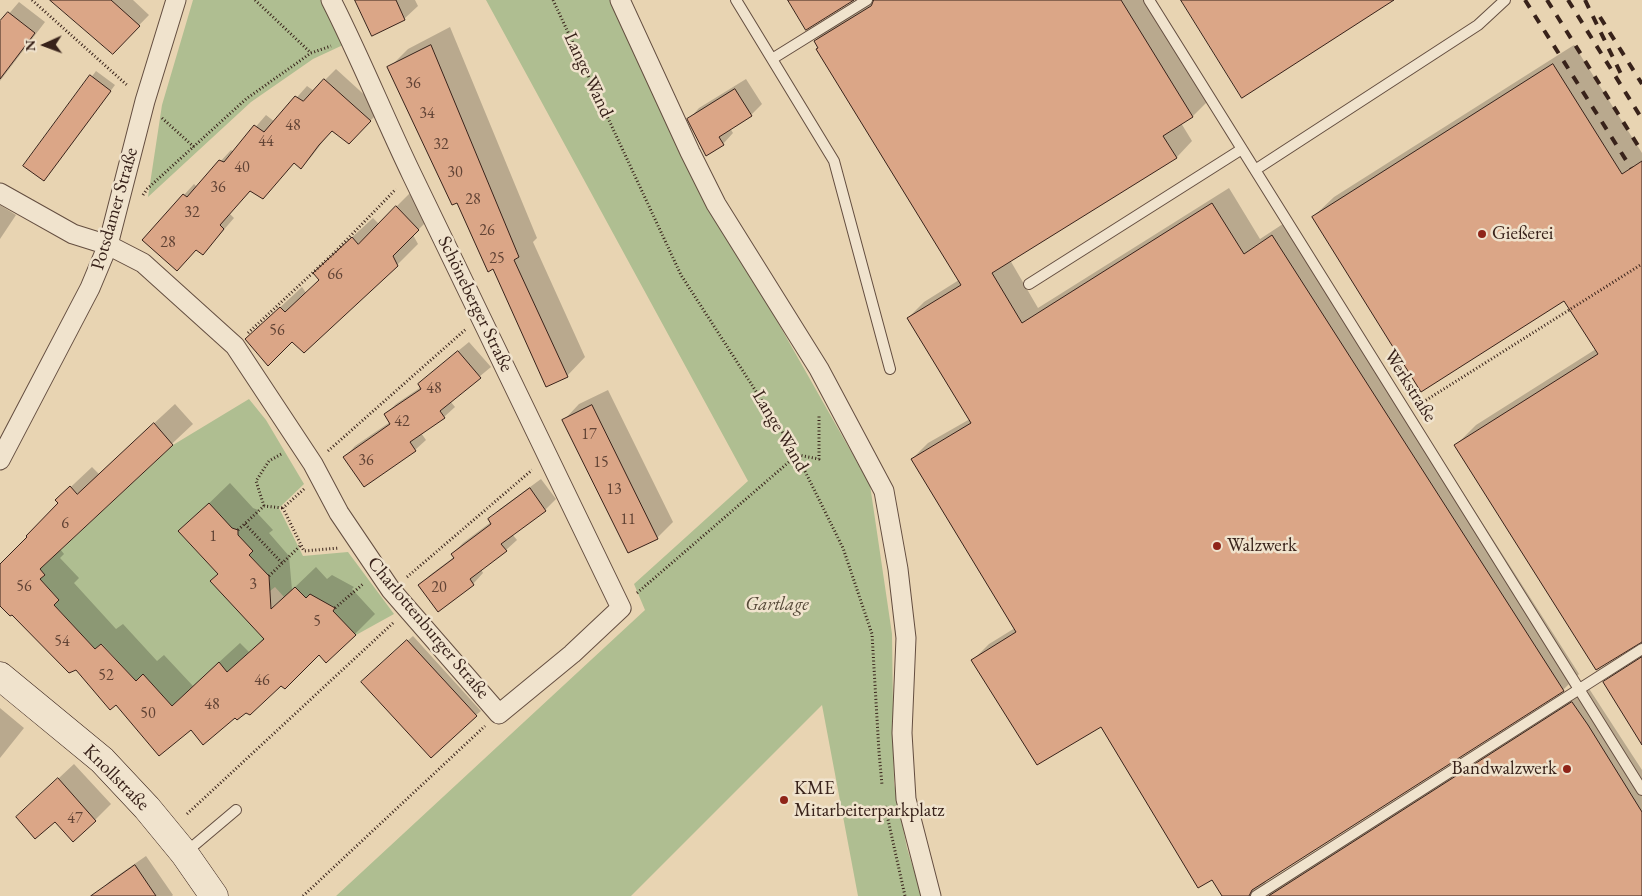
<!DOCTYPE html>
<meta charset="utf-8">
<style>
body{margin:0}
#map{position:relative;width:1642px;height:896px;overflow:hidden;background:#e8d4b2;font-family:"EB Garamond",serif}
canvas{display:block}
.north{position:absolute;left:20px;top:20px;width:50px;height:50px;-webkit-text-stroke:4px #f0e3cd;paint-order:stroke;rotate:268deg;font-size:14px;font-weight:700;line-height:20px;text-align:center;color:#38221a}
.north::after{content:'';display:block;margin:auto;width:18px;height:22px;background:#38221a;clip-path:polygon(50% 0,100% 100%,50% 72%,0 100%)}
</style>
<div id="map">
<canvas width="1642" height="896"></canvas>
<div class="north">N</div>
</div>
<script>
const c = document.querySelector('canvas').getContext('2d');
c.lineJoin = 'round';
function paint(path, color) { c.fillStyle = color; c.fill(path, 'evenodd'); }
function strokePath(path, color, width, dash) { c.strokeStyle = color; c.lineWidth = width; c.lineCap = dash ? 'butt' : 'round'; c.setLineDash(dash || []); c.stroke(path); }
function label(font, color, halo, rows, align = 'center') {
  c.font = font + ' "EB Garamond",serif'; c.lineWidth = 5; c.setLineDash([]); c.textBaseline = 'middle'; c.strokeStyle = halo; c.fillStyle = color; for (const [text, x, y, turn = 0] of rows) {
    c.save(); c.translate(x, y); c.rotate((+turn || 0) * Math.PI / 180); c.textAlign = isNaN(turn) ? turn : align; if (halo) c.strokeText(text, 0, 0); c.fillText(text, 0, 0); c.restore();
  }
}
const green = new Path2D(`
 M193,0H321L343,45L313,59L251,102L148,197L162,105Z
 M486,0H616L696,178L870,485L892,634L894,783L907,848L922,896H858L822,705L631,896H336L645,610L634,584L748,481Z
 M249,399L266,420L304,484L279,508L303,556L348,552L394,614L356,635L306,598L284,597L275,587L270,591L269,576L249,555L253,551L238,545L237,530L217,522L222,517L209,503L179,532L218,574L211,581L266,637L227,672L219,663L172,706L143,675L136,681L102,644L95,649L54,605L59,600L40,579L44,575L40,569L173,445Z`);
const shadow = new Path2D(`
 M52,0H133L149,15L113,52Z
 M356,0H415L418,6L404,19L373,34Z
 M872,0H1147L1209,100L1193,116L1181,123L1192,141L1177,157L1010,260L1038,308L1229,188L1260,239L1289,220L1579,674L1563,690L1265,881L1266,884L1588,687L1642,770V896H1224L1102,725L973,660L989,644L1015,628L912,459L928,443L970,419L908,318L924,302L959,280L815,41L831,25Z
 M19,2L45,22L0,81V24Z
 M450,27L537,238L533,242L585,357L567,376L493,268L389,68L408,49Z
 M1574,45L1642,153V642L1456,445L1476,425L1596,349L1565,299L1313,217L1334,197Z
 M336,69L381,110L349,142L332,130L311,157L301,167L295,162L251,190L229,213L234,218L203,254L184,195L194,184L197,187L231,150L234,152L266,115L275,122L307,86L314,91Z
 M96,71L115,85L44,180L25,166Z
 M746,79L762,104L751,115L730,128L733,133L723,144L689,119L699,108Z
 M417,186L439,209L413,235L418,244L397,265L292,340L246,339L302,287L306,293L321,279L335,253L373,218L379,224Z
 M0,205L16,215L0,239Z
 M469,342L491,367L450,401L455,407L444,417L421,433L426,440L415,450L345,457L355,446L390,422L385,415L396,404L421,387L430,374Z
 M608,390L673,522L657,538L564,420L579,404Z
 M175,404L193,424L60,549L64,554L60,558L79,578L74,583L116,629L123,624L157,661L164,655L193,686L240,643L249,652L264,638L219,574L201,511L230,483L253,508L258,510V514L273,530L269,533L289,556L292,590L316,567L327,579L332,575L354,587L352,589L375,614L355,634L319,654L246,711L235,717L191,728L116,703L0,604V565L60,503L57,500L92,467L99,474Z
 M541,479L556,499L545,510L512,534L517,540L506,550L481,569L483,573L473,584L420,585L430,575L454,557L452,554L463,543L491,522L490,519L500,509Z
 M413,636L481,711L476,715L368,677Z
 M1642,651V743L1605,682L1625,662Z
 M0,708L24,728L0,758Z
 M74,764L111,804L95,820L73,840L55,820L17,817Z
 M146,856L173,895L172,896H103L100,891L110,881Z`);
const building = new Path2D(`
 M50,0H111L140,26L113,54Z
 M355,0H396L405,20L372,36Z
 M788,0H854L806,30Z
 M874,0H1121L1193,117L1163,136L1177,158L992,273L1022,323L1212,203L1244,254L1272,235L1564,691L1252,890L1249,896H1222L1212,880L1198,888L1101,727L1037,765L971,660L1016,632L911,459L971,423L907,318L961,285L816,49L818,48L814,41L871,6Z
 M1181,0H1394L1242,98Z
 M8,12L35,33L0,79V21Z
 M431,45L519,257L514,260L568,377L546,387L493,269L488,272L457,203L452,205L387,67Z
 M1553,64L1622,174L1642,161V642L1596,670L1454,445L1598,354L1564,301L1421,392L1312,217Z
 M90,75L111,91L44,181L23,166Z
 M324,79L371,121L349,144L332,131L319,145L301,169L294,163L263,199L250,191L220,225L224,229L203,255L196,250L177,271L142,240L183,194L187,197L219,160L224,162L254,125L264,132L295,96L303,101Z
 M735,89L752,116L719,137L724,145L706,156L687,119Z
 M396,206L419,230L393,256L398,266L304,353L292,342L268,366L245,339L280,307L285,312L319,280L313,273L352,237L358,244Z
 M458,351L481,378L440,411L445,418L410,442L416,451L364,487L343,457L390,424L384,414L421,389L418,384Z
 M592,405L658,539L628,553L562,420Z
 M154,423L173,445L40,569L45,575L40,579L59,600L54,605L95,649L101,644L136,681L143,674L172,706L219,662L227,672L264,639L210,581L218,574L178,531L209,503L232,528L238,530V535L253,551L249,555L269,576L271,609L295,587L306,598L310,594L335,608L333,611L356,635L326,663L319,655L285,689L281,686L250,715L246,713L237,720L235,718L203,745L191,730L159,756L116,705L110,710L76,670L69,673L12,615L10,616L0,606V564L27,537L26,536L58,503L55,500L70,486L77,494Z
 M530,488L546,511L501,544L507,551L470,579L474,585L438,612L418,585L454,558L451,554L491,524L488,519Z
 M407,640L477,716L431,758L361,682Z
 M1642,657V745L1603,682Z
 M1572,702L1588,725L1642,812V896H1269Z
 M58,778L96,821L73,842L55,822L35,839L16,817Z
 M135,865L156,896H91Z`);
const path = new Path2D(`
 M32,0L128,86
 M255,0L311,53
 M553,0L681,275L797,455L843,548L872,634L879,752L882,785
 M162,118L194,147
 M143,195L147,189L246,99L311,53L331,46
 M248,333L334,253L396,189
 M1420,404L1642,264
 M328,451L466,329
 M798,455L819,459V414
 M304,489L283,508L304,551L339,548
 M264,506L256,481L269,461L283,453
 M245,524L282,563
 M238,530L264,506L283,508
 M269,576L301,545
 M407,577L532,470
 M637,593L797,455
 M335,608L363,584
 M885,806L905,896
 M187,814L393,623
 M303,896L485,726`);
const lane = new Path2D(`
 M736,0L834,161L890,369
 M1149,0L1642,790
 M772,59L867,0
 M1255,170L1478,25L1505,0
 M1029,284L1242,149
 M185,853L236,810
 M1256,896L1642,649`);
const street = new Path2D(`
 M620,0L690,152L716,204L819,369L884,491L898,569L906,638L902,733L906,799L931,896
 M0,193L73,234L108,245L143,263L235,346L313,464L339,513L391,590L499,714L572,654L621,608C552,463 481,319 412,175C384,117 360,57 331,0
 M0,460L90,288L108,245L145,101L176,0`);
const secondary = new Path2D(`
 M0,676L102,760L147,808L184,853L214,896`);
const rail = new Path2D(`
 M1525,0L1631,168
 M1547,0L1642,152
 M1568,0L1642,119
 M1585,0L1621,74
 M1600,17L1642,84`);
const markers = [
 [1482,234,5,"#8f2418"],
 [1217,546,5,"#8f2418"],
 [1567,769,5,"#8f2418"],
 [784,800,5,"#8f2418"]
];
const numberNames = [
 ["36",413,84],
 ["34",427,114],
 ["48",293,126],
 ["44",266,142],
 ["32",441,145],
 ["40",242,168],
 ["30",455,173],
 ["36",218,188],
 ["28",473,200],
 ["32",192,213],
 ["26",487,231],
 ["28",168,243],
 ["25",497,259],
 ["66",335,275],
 ["56",277,331],
 ["48",434,389],
 ["42",402,422],
 ["17",589,435],
 ["36",366,461],
 ["15",601,463],
 ["13",614,490],
 ["11",628,520],
 ["6",65,524],
 ["1",213,537],
 ["3",253,585],
 ["56",24,587],
 ["20",439,588],
 ["5",317,622],
 ["54",62,642],
 ["52",106,676],
 ["46",262,681],
 ["48",212,705],
 ["50",148,714],
 ["47",75,819]
];
const streetNames = [
 ["Lange Wand",588,75,65],
 ["Potsdamer Straße",115,209,-74],
 ["Schöneberger Straße",475,304,64],
 ["Werkstraße",1410,386,58],
 ["Lange Wand",780,431,59],
 ["Charlottenburger Straße",428,628,50],
 ["Knollstraße",116,778,45]
];
const poiNames = [
 ["Gießerei",1492,234],
 ["Walzwerk",1227,546],
 ["Bandwalzwerk",1557,769,"right"],
 ["KME",794,789],
 ["Mitarbeiterparkplatz",794,811]
];
const parkNames = [
 ["Gartlage",777,605]
];
paint(green, '#afbe91');
paint(shadow, '#0003');
paint(building, '#dba687');
strokePath(building, '#38221a', 1);
strokePath(lane, '#644e40', 12);
strokePath(street, '#644e40', 21);
strokePath(secondary, '#38221a', 29);
strokePath(path, '#38221a', 3, [1, 2.5]);
strokePath(lane, '#f0e3cd', 10);
strokePath(street, '#f0e3cd', 19);
strokePath(secondary, '#f0e3cd', 28);
strokePath(rail, '#38221a', 4, [9, 9]);
for (const [x, y, r, color] of markers) { const dot = new Path2D(); dot.arc(x, y, r, 0, 2 * Math.PI); c.fillStyle = color; c.fill(dot); strokePath(dot, '#f0e3cd', 2); }
label('16px', '#614335', null, numberNames);
label('19px', '#38221a', '#f0e3cd', streetNames);
label('19px', '#38221a', '#f0e3cd', poiNames, 'left');
label('italic 19px', '#564938', '#f0e3cd', parkNames);
</script>
